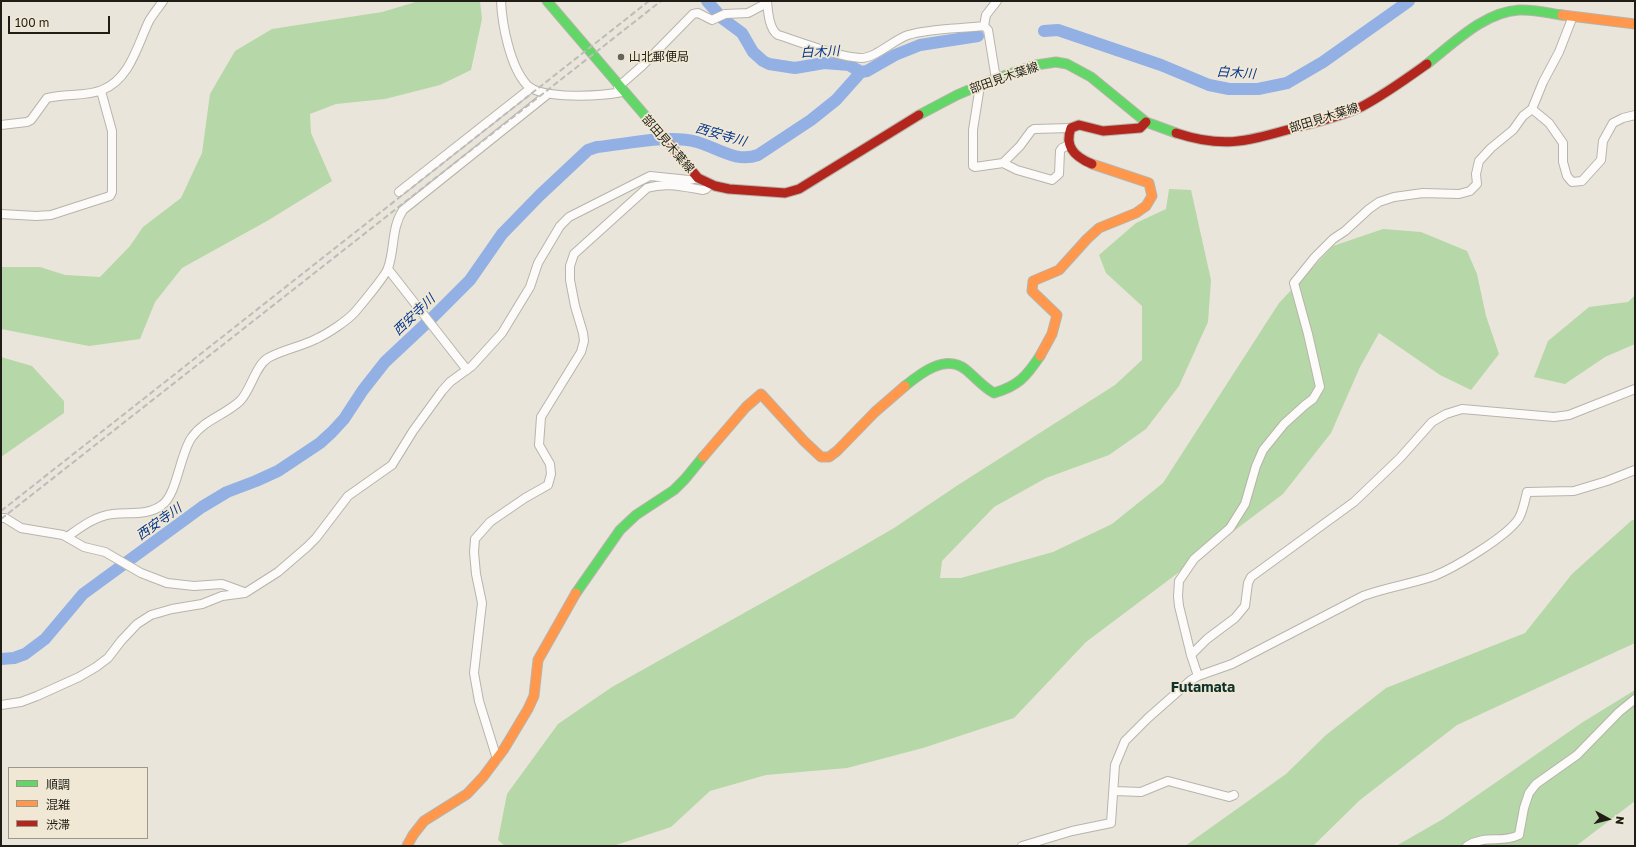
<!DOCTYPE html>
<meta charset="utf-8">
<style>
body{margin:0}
#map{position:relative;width:1636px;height:847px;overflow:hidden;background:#eae5da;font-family:"Golos Text","Noto Sans JP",sans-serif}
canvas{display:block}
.frame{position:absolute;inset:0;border:2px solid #1f1d15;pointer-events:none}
.legend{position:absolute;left:8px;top:767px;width:140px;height:72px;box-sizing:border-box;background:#f0e8d4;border:1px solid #9c9788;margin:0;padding:5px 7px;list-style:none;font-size:12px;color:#1f1d15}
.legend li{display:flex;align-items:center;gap:8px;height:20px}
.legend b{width:20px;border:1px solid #9c9788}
.north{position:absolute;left:1588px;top:799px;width:40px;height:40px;-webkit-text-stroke:3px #f0e8d4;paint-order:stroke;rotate:97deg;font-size:11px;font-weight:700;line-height:16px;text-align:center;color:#1f1d15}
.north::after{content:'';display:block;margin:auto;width:14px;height:18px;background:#1f1d15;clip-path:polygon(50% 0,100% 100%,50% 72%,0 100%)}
.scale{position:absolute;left:8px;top:16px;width:102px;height:18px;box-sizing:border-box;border:2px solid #1f1d15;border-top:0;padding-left:5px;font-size:12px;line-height:14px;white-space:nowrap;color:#1f1d15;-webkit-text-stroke:3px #f0e8d4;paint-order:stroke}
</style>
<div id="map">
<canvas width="1636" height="847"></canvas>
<div class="frame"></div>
<ul class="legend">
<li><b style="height:5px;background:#63d668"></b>順調</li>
<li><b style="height:5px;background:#ff974d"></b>混雑</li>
<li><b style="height:5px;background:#b3261e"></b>渋滞</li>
</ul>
<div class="north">N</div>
<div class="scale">100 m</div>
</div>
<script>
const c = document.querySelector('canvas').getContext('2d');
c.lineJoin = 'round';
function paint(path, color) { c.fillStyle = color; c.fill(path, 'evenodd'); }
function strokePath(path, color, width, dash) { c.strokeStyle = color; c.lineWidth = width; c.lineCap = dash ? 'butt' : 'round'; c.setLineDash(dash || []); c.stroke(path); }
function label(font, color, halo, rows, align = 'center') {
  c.font = font + ' "Golos Text","Noto Sans JP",sans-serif'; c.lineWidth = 3.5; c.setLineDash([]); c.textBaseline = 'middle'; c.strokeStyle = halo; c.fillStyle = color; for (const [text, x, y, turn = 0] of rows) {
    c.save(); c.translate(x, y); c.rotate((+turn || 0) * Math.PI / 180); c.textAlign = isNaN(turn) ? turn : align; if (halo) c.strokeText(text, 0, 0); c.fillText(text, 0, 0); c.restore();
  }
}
const forest = new Path2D(`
 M419,1H480L482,19L471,70L440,85L385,99L336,104L310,114L311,133L332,181L267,221L182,268L155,302L140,339L89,346L1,329V267H40L65,275L100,277L130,246L143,227L181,198L202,153L210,94L235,51L272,29L382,12Z
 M1169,189L1191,190L1211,280L1208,322L1179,386L1146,429L1109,455L1046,478L994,507L942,561L940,578H961L1053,552L1112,524L1163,483L1279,303L1333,246L1383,229L1421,232L1467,251L1477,274L1486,316L1499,354L1471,390L1440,375L1379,333L1360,367L1331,433L1283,494L1086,642L1014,718L923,748L847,768L766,775L710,791L671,827L613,846H505L498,840L507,794L558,724L612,687L851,553L894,528L958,485L1115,385L1142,360V306L1106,273L1099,255L1136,223L1166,209Z
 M1635,295V344L1605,357L1565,384L1534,377L1548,341L1589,307L1628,302Z
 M1,357L32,366L64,401V413L1,457Z
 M1632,520H1635V643L1457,725L1360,800L1313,846H1185L1286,774L1326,735L1386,688L1525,633L1572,574Z
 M1635,690V801L1576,846H1396L1443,819L1583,722Z`);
const river = new Path2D(`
 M707,1L723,19L742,33L753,52L763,61L769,64L795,68L824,63L849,65L861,72L867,71L895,55L920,45L978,36
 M1044,31L1058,30L1161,65L1209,85L1229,89H1258L1287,83L1323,62L1409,1
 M1,659L14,658L25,654L45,639L83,594L202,507L227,492L256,481L278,471L320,443L332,432L344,419L363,390L385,362L433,317L470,280L502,234L540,195L588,150L597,147C627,144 669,134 697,142C718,148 736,163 758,155L811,120L836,100L861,72`);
const street = new Path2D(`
 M501,1C502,24 510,67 527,85C542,100 602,96 622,92
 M767,1C768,12 769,29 778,35C801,42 838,57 861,58C876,58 893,40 908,35C932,28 959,29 984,26
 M996,79L988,30L984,26L986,15L997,1
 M618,87L642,66L693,14L698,13L712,20L725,14L748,13L767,3
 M976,87L979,92L973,130V166L975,167L1003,163L1017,170L1052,180L1059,174L1060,151L1062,148L1069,145
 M1532,109L1549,123L1563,143V162L1567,176L1572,182L1582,181L1601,160L1603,141L1613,123L1623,118L1635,115
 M1,125L27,122L31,120L47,98C65,93 85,97 102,90C130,79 137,46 149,21C153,14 159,7 163,1
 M1003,163L1020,146L1031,131L1034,129L1071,128
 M399,192L531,88
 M1,214L36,216L51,215L110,196L112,192V131L101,91
 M388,269L467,370
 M1,518H5L21,528L63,535L84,547L105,552L141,573L167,583L194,586L222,584L244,592
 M67,537C81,527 95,516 113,514C129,512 148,516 162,505C177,495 180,453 192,437C204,420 225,415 240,401C251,390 255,366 268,358C282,350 300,347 316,339C327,334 347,321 355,312C361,305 386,275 388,268C395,249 391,228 403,210L548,94
 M1191,655L1207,639L1235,618L1245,606L1248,583L1251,577L1354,502L1400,458L1432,422L1446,414L1462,409L1554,417L1569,415L1635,389
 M1198,676L1191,655L1179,606L1178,596L1179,581L1194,559L1230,528L1245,504L1256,466L1263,450L1284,424L1305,405L1313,399L1320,387L1308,334L1294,283L1315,257L1333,239L1345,231L1369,209L1379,202L1394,197L1423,193L1459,194L1470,191L1477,184L1476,174L1479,161L1491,148L1513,130L1523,116L1532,109L1543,82L1559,52L1573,16
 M1,705L21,702L37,696L79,677L96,667L108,658L121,641L137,624L151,615L172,609L202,604L222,596L245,593L278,572L307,547L316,538L348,496L392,465L413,431L442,391L450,382L472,366L502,333L530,287L538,263L560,226L569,217L650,176L689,180L698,178
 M497,759L479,701L474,673L482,603L476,574L474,552L475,539L490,522L525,498L548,485L551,474L550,464L539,445L541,417L581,352L584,341L583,333L575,306L570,280V266L574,254L647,188C666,182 684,187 703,190L706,189L710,184
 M1114,791L1141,792L1168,781L1229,797L1234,795
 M1022,846L1072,831L1111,823L1115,765L1125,741L1148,718L1191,680L1198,676L1232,664L1363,596C1387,587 1411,584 1434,576C1454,568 1508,536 1519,518C1523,511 1525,500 1527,492L1574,491L1607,481L1635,470
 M1467,846C1487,834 1500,844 1519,835L1524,808L1529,793L1536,784L1577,755L1619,712L1635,699`);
const fast = new Path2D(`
 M547,1L660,133
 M1427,64C1454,43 1484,12 1519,10C1533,9 1548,13 1562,15
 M919,115L957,95L992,80L1036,65L1056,62L1067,64L1091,77L1146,122L1176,133
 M905,386C921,373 945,354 965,369C975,377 983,387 994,393C1018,386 1026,377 1040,356
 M576,593L620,530L636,515L674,490L685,479L703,457`);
const slow = new Path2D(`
 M1562,15L1635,24
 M1040,356L1052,334L1057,315L1032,291L1033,281L1059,270L1087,239L1099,228L1136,213L1146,206L1152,196L1149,183L1092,164
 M703,457L746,407L761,394L804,441L821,457H829L837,451L875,412L905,386
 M407,846L413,835L424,821L467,794L483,777L504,749L528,709L534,696L538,660L576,593`);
const jam = new Path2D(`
 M660,133L698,178L715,186L729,189L785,193L799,189L919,115
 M1176,133C1225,149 1247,141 1294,128C1317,122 1340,117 1361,107C1384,95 1406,79 1427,64
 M1092,164C1075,157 1064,147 1071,128L1079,125L1103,131L1140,128L1146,122`);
const rail = new Path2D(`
 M1,511L649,1
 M1,519L661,1`);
const markers = [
 [621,57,4,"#66635a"]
];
const poiNames = [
 ["山北郵便局",629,57]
];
const streetNames = [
 ["部田見木葉線",1004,78,-19],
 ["部田見木葉線",1324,118,-17],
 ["部田見木葉線",668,144,49]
];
const waterNames = [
 ["白木川",820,52,-3],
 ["白木川",1236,73,4],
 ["西安寺川",721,135,16],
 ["西安寺川",414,315,-44],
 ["西安寺川",159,522,-36]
];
const quarterNames = [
 ["Futamata",1203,688]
];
paint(forest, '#b6d7a7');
strokePath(river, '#92b0e4', 12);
strokePath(street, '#b7b4ab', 10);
strokePath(fast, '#b7b4ab', 11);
strokePath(slow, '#b7b4ab', 11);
strokePath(jam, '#b7b4ab', 11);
strokePath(street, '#fcfbf9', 8);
strokePath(fast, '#63d668', 9);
strokePath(slow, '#ff974d', 9);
strokePath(jam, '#b3261e', 9);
strokePath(rail, '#bdbcba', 2, [6, 3]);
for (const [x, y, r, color] of markers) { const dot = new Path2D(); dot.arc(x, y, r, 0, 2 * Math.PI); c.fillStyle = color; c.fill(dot); strokePath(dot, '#f0e8d4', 1.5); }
label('12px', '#1f1d15', '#f0e8d4', poiNames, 'left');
label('12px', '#1f1d15', '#f0e8d4', streetNames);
label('italic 13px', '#023690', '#f0e8d4', waterNames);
label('bold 14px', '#10322f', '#f0e8d4', quarterNames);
</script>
